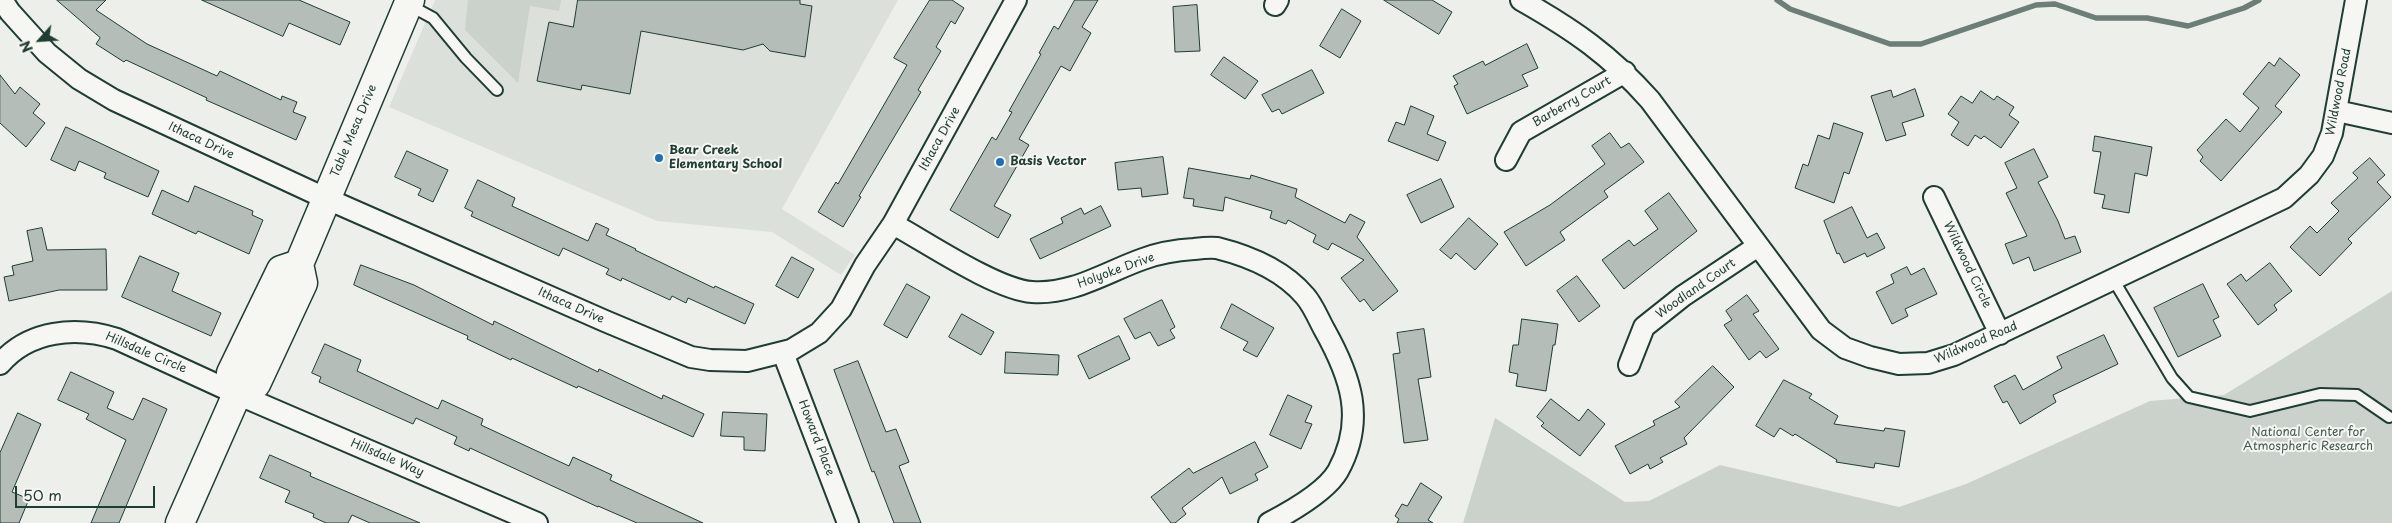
<!DOCTYPE html>
<style>
body{margin:0}
#map{position:relative;width:2392px;height:523px;overflow:hidden;background:#edefea;font-family:"Playpen Sans",sans-serif}
canvas{display:block}
.north{position:absolute;left:15px;top:15px;width:50px;height:50px;-webkit-text-stroke:4px #f6f6f2;paint-order:stroke;rotate:244deg;font-size:14px;font-weight:700;line-height:20px;text-align:center;color:#1f3d34}
.north::after{content:'';display:block;margin:auto;width:18px;height:22px;background:#1f3d34;clip-path:polygon(50% 0,100% 100%,50% 72%,0 100%)}
.scale{position:absolute;left:15px;top:486px;width:140px;height:22px;box-sizing:border-box;border:2px solid #1f3d34;border-top:0;padding-left:6px;font-size:15px;line-height:18px;white-space:nowrap;color:#1f3d34;-webkit-text-stroke:4px #f6f6f2;paint-order:stroke}
</style>
<div id="map">
<canvas width="2392" height="523"></canvas>
<div class="north">N</div>
<div class="scale">50 m</div>
</div>
<script>
const c = document.querySelector('canvas').getContext('2d');
c.lineJoin = 'round';
function paint(path, color) { c.fillStyle = color; c.fill(path, 'evenodd'); }
function strokePath(path, color, width, dash) { c.strokeStyle = color; c.lineWidth = width; c.lineCap = dash ? 'butt' : 'round'; c.setLineDash(dash || []); c.stroke(path); }
function label(font, color, halo, rows, align = 'center') {
  c.font = font + ' "Playpen Sans",sans-serif'; c.lineWidth = 4; c.setLineDash([]); c.textBaseline = 'middle'; c.strokeStyle = halo; c.fillStyle = color; for (const [text, x, y, turn = 0] of rows) {
    c.save(); c.translate(x, y); c.rotate((+turn || 0) * Math.PI / 180); c.textAlign = isNaN(turn) ? turn : align; if (halo) c.strokeText(text, 0, 0); c.fillText(text, 0, 0); c.restore();
  }
}
const built = new Path2D(`
 M435,0H898L782,209L855,255L841,275L772,232L657,221L389,107Z`);
const green = new Path2D(`
 M468,0H561L559,11L530,6L518,83L465,30Z
 M2392,291V523H1463L1495,418L1625,502L1649,501L1720,465L1899,507L1966,484L2150,401L2224,395Z`);
const stream = new Path2D(`
 M1777,0L1790,9L1890,44H1921L2036,5L2055,4L2096,18H2147L2188,26L2244,8L2259,0`);
const building = new Path2D(`
 M57,0H106L96,10L147,44L217,76L220,71L281,100L282,96L297,102L293,112L306,117L296,140L206,100L207,98L126,60L124,62L96,44L100,38Z
 M202,0H299L350,22L340,45L289,23L283,36Z
 M578,0H800V4L812,6L805,57L770,51L763,44L743,50L641,31L630,94L582,85L581,90L537,81L549,22L573,27Z
 M930,0H952L964,8L955,24L951,21L936,47L941,51L918,90L921,92L859,196L861,197L843,227L818,212L836,182L838,184L907,65L894,58Z
 M1075,0H1098L1082,27L1091,33L1070,71L1061,66L1019,139L1029,145L994,206L1011,215L998,238L950,210L992,137L996,140L1012,112L1009,111L1041,54L1039,53L1054,26L1058,29Z
 M1384,0H1432L1452,12L1439,34Z
 M1197,5L1200,51L1175,52L1173,7Z
 M1342,9L1361,21L1340,58L1320,46Z
 M1527,44L1538,68L1522,75L1528,86L1467,114L1454,86L1458,84L1453,76L1483,61L1485,65Z
 M1224,57L1258,81L1245,99L1211,75Z
 M2280,58L2300,75L2275,106L2282,112L2221,181L2200,161L2203,157L2197,150L2226,119L2240,132L2259,108L2243,94L2269,62L2274,66Z
 M1312,70L1324,93L1282,114L1279,109L1272,112L1262,95Z
 M0,75L15,94L20,87L40,104L33,113L45,123L26,147L0,123Z
 M1915,89L1924,116L1902,123L1906,135L1886,141L1871,96L1891,90L1893,97Z
 M1981,91L1994,100L1997,96L2014,107L2009,115L2019,122L2001,148L1984,136L1981,139L1975,135L1968,146L1951,135L1959,122L1948,114L1961,96L1972,103Z
 M1411,106L1434,116L1427,134L1446,142L1438,161L1388,141L1396,122L1404,125Z
 M1834,123L1863,133L1849,174L1844,172L1834,203L1795,188L1803,164L1808,166L1818,135L1829,139Z
 M66,127L159,171L148,197L104,178L106,173L79,161L75,171L51,160Z
 M1610,133L1621,148L1629,143L1644,162L1604,191L1608,197L1560,232L1565,240L1526,266L1504,232L1550,205L1605,164L1592,146Z
 M2095,136L2152,147L2147,176L2135,173L2129,213L2102,208L2105,195L2094,193L2101,152L2093,151Z
 M2034,149L2048,177L2038,182L2058,221L2065,239L2075,236L2081,252L2034,271L2029,257L2013,264L2005,244L2027,236L2006,193L2017,188L2005,163Z
 M407,151L448,170L433,202L418,195L421,189L395,177Z
 M1163,157L1168,194L1142,197L1141,188L1118,190L1115,163Z
 M2370,158L2385,175L2377,182L2391,197L2348,239L2352,243L2320,276L2290,247L2310,226L2317,233L2339,211L2331,203L2358,178L2353,173Z
 M1189,168L1250,179L1251,175L1297,189L1295,197L1345,223L1350,214L1365,222L1357,237L1398,291L1373,311L1364,299L1360,302L1341,278L1364,260L1332,243L1328,250L1313,242L1316,235L1288,220L1286,224L1270,218L1272,211L1225,197L1223,211L1193,206L1194,199L1184,198Z
 M1441,179L1454,207L1421,223L1407,195Z
 M478,180L515,198L512,206L588,241L596,223L609,229L606,235L636,249L635,250L714,288L715,286L754,304L745,324L688,298L686,303L672,296L670,300L622,278L621,281L606,274L609,269L563,248L559,256L471,216L473,212L465,208Z
 M195,186L253,211L252,215L263,220L249,254L198,231L196,234L152,214L162,190L188,202Z
 M1669,193L1697,231L1624,289L1602,260L1629,240L1634,246L1658,229L1645,211Z
 M1101,206L1111,226L1040,259L1030,239L1063,223L1061,218L1081,208L1084,214Z
 M1852,207L1867,238L1877,233L1885,248L1867,257L1865,253L1844,263L1839,253L1837,254L1824,221Z
 M1469,218L1498,244L1475,270L1456,253L1451,259L1440,250Z
 M42,228L47,250L106,249L107,290H59L9,301L4,277L14,275L12,266L33,261L27,231Z
 M140,256L179,273L172,291L221,313L211,336L122,297Z
 M792,257L814,269L798,298L776,286Z
 M2270,263L2292,291L2274,305L2277,310L2258,325L2227,284L2241,274L2246,281Z
 M361,265L414,285L493,325L494,321L598,372L599,369L662,399L663,395L704,414L693,437L578,386L577,388L512,358L511,360L467,339L468,336L354,285Z
 M1907,267L1911,275L1924,268L1937,294L1905,309L1908,316L1892,324L1876,292L1894,283L1891,275Z
 M1577,276L1600,306L1579,322L1557,291Z
 M907,284L930,297L907,338L884,325Z
 M2203,284L2219,317L2213,320L2221,336L2178,357L2154,308Z
 M1747,295L1759,311L1753,314L1779,349L1766,358L1760,351L1749,360L1724,325L1732,320L1726,311Z
 M1162,300L1175,327L1170,330L1175,338L1158,346L1150,332L1135,339L1124,319Z
 M1232,304L1274,328L1257,357L1243,350L1248,342L1221,328Z
 M962,314L994,332L981,355L949,337Z
 M1522,319L1558,324L1555,345H1553L1546,391L1516,386L1518,374L1509,372L1513,345H1518Z
 M1424,329L1431,377L1418,379L1428,440L1404,443L1393,354L1400,353L1397,333Z
 M2104,335L2118,364L2053,395L2056,402L2020,424L2007,401L2003,403L1994,386L2015,375L2023,390L2062,368L2057,357Z
 M1119,336L1130,359L1089,379L1078,356Z
 M325,344L361,360L357,371L438,409L442,400L483,419L481,425L569,466L573,457L612,475L610,480L703,523H637L598,506V507L470,448L469,451L454,444L457,437L416,418L413,424L319,382L321,377L312,373Z
 M1006,352L1059,355L1058,375L1005,373Z
 M858,361L886,432L896,429L909,462L899,466L921,523H894L874,471L872,472L834,370Z
 M1713,366L1734,387L1684,438L1687,444L1660,458L1663,462L1650,469L1648,464L1630,474L1615,446L1655,425L1653,421L1680,407L1675,402Z
 M71,372L114,392L107,408L133,420L143,398L167,409L119,523H91L126,440L86,419L89,414L58,400Z
 M1784,380L1812,394L1809,398L1838,416L1834,424L1884,431L1885,428L1905,431L1899,467L1875,463L1874,468L1836,462L1837,460L1795,434L1793,436L1780,428L1774,437L1756,426Z
 M1288,395L1312,406L1305,422L1312,424L1301,449L1270,435Z
 M1551,399L1579,421L1588,409L1605,424L1580,456L1541,426L1544,423L1537,417Z
 M723,412L767,414L765,451L744,450V437L721,436Z
 M18,413L41,424L12,492L29,499L19,523H0V453Z
 M1255,442L1268,467L1255,474L1258,480L1230,494L1222,477L1182,508L1186,514L1175,523H1171L1151,497L1189,468L1193,473Z
 M270,455L311,473L310,476L420,523H370L352,515L348,523H326L313,517L314,514L285,502L290,491L260,478Z
 M1421,483L1442,497L1428,520L1433,523H1397L1399,519L1395,516L1402,504L1407,506Z`);
const lane = new Path2D(`
 M409,5L433,18L466,58L497,90
 M2113,279L2172,378L2189,397L2250,411L2320,394L2357,395L2389,417`);
const street = new Path2D(`
 M2,0L10,12L47,53L79,79L114,100L325,198L605,321L691,357L710,360L747,361L791,350L819,333L841,309L865,265L893,224L1016,0
 M1521,0C1574,30 1610,55 1650,100L1821,330L1845,348L1870,357L1899,364L1928,363L1954,355L2284,198L2309,175L2323,156L2332,133L2356,0
 M1275,5L1278,0
 M2337,111L2392,123
 M1506,160L1521,132L1625,72
 M1934,197L2000,334
 M893,224C926,242 997,290 1032,292C1072,295 1106,272 1143,259C1159,253 1177,250 1194,249C1202,248 1210,247 1217,248C1249,256 1283,270 1305,296C1313,305 1318,318 1324,329C1351,377 1366,420 1338,471C1326,492 1290,512 1269,523
 M783,353L848,523
 M0,364C29,330 76,326 117,339L237,394L537,523
 M1629,365L1644,327L1683,296L1758,246`);
const secondary = new Path2D(`
 M237,394L231,373L281,270L299,264
 M180,523L237,394L256,384L303,283L299,264L410,0`);
const markers = [
 [659,158,5,"#1f6fb2"],
 [1000,162,5,"#1f6fb2"]
];
const streetNames = [
 ["Wildwood Road",2339,92,-79],
 ["Barberry Court",1572,102,-30],
 ["Table Mesa Drive",354,131,-67],
 ["Ithaca Drive",940,139,-61],
 ["Ithaca Drive",201,141,25],
 ["Wildwood Circle",1967,265,64],
 ["Holyoke Drive",1116,271,-20],
 ["Woodland Court",1696,289,-35],
 ["Ithaca Drive",571,306,24],
 ["Wildwood Road",1976,343,-23],
 ["Hillsdale Circle",146,353,23],
 ["Howard Place",816,438,69],
 ["Hillsdale Way",387,458,23]
];
const poiNames = [
 ["Bear Creek",669,151],
 ["Elementary School",669,165],
 ["Basis Vector",1010,162]
];
const parkNames = [
 ["National Center for",2308,433],
 ["Atmospheric Research",2308,447]
];
paint(built, '#dce0db');
paint(green, '#cbd2cc');
strokePath(stream, '#6c7e77', 5.5);
paint(building, '#b4bdb8');
strokePath(building, '#1f3d34', 1);
strokePath(lane, '#1f3d34', 14);
strokePath(street, '#1f3d34', 24);
strokePath(secondary, '#1f3d34', 31);
strokePath(lane, '#f6f6f2', 10);
strokePath(street, '#f6f6f2', 20);
strokePath(secondary, '#f6f6f2', 28);
for (const [x, y, r, color] of markers) { const dot = new Path2D(); dot.arc(x, y, r, 0, 2 * Math.PI); c.fillStyle = color; c.fill(dot); strokePath(dot, '#f6f6f2', 2); }
label('12px', '#1f3d34', '#f6f6f2', streetNames);
label('bold 12px', '#1f3d34', '#f6f6f2', poiNames, 'left');
label('12px', '#415b52', '#f6f6f2', parkNames);
</script>
